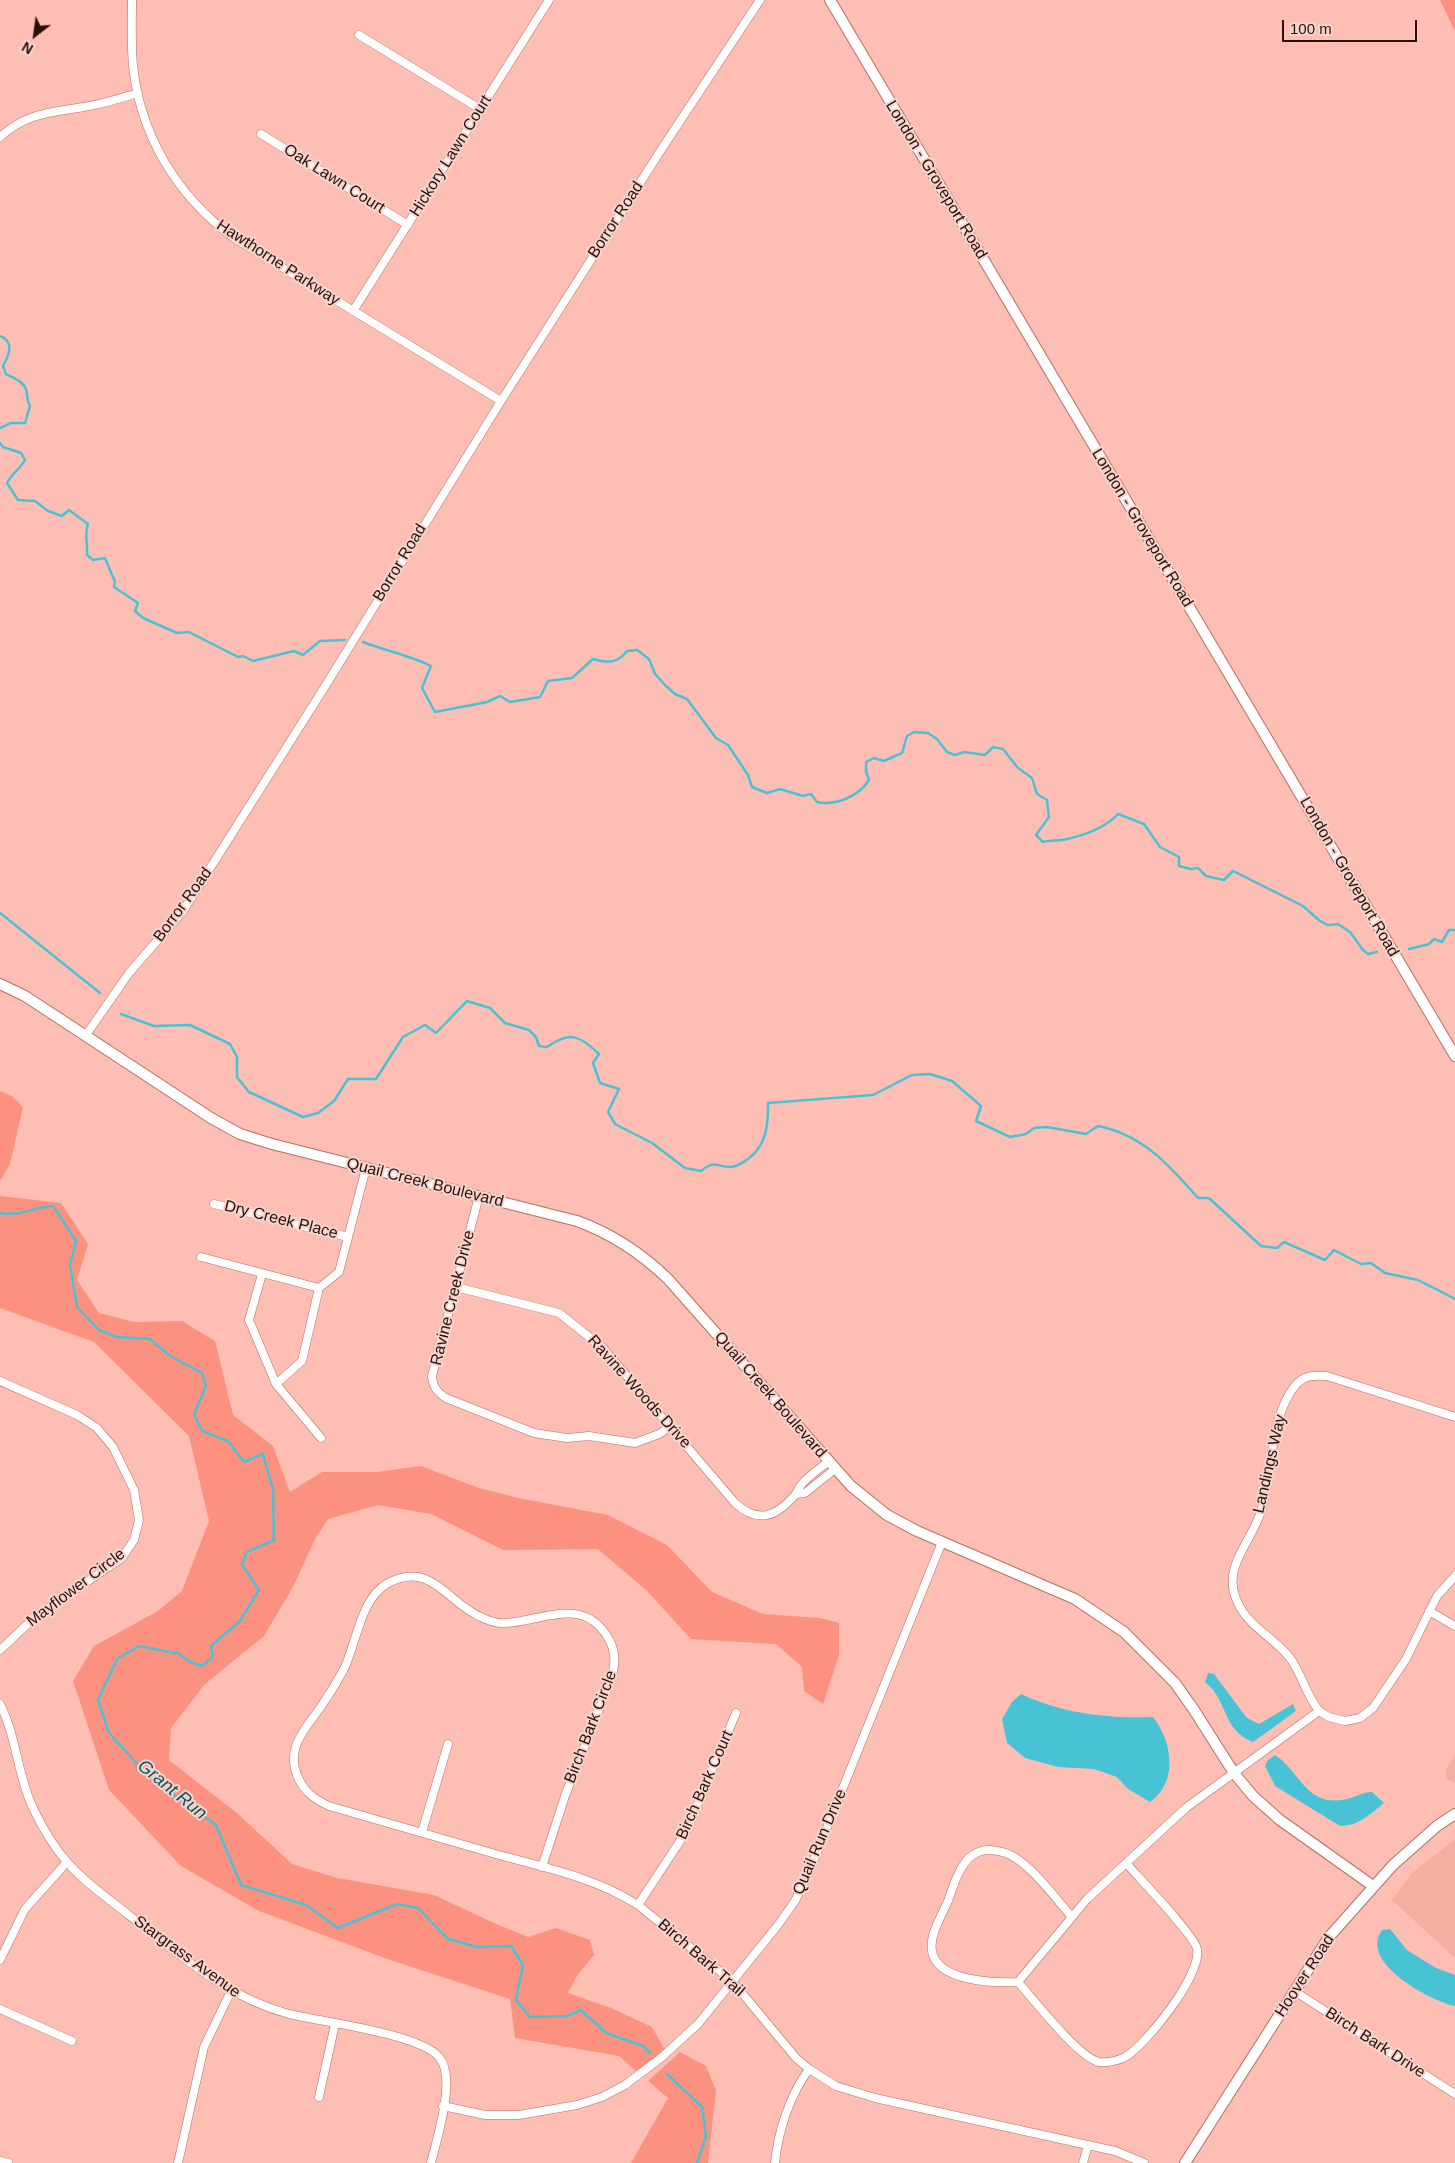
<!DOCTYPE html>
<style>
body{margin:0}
#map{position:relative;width:1455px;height:2163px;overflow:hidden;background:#febeb3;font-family:Helvetica,sans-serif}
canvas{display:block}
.north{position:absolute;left:10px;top:10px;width:50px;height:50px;-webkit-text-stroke:4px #f5d4ce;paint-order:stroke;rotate:210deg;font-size:14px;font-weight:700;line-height:20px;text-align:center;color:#2b0f0b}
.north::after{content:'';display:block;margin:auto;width:18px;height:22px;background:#2b0f0b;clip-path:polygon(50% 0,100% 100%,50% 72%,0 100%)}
.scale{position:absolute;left:1282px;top:20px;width:135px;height:22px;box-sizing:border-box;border:2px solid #2b0f0b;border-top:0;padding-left:6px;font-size:15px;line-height:18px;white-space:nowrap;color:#2b0f0b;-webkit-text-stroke:4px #f5d4ce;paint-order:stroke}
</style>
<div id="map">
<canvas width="1455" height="2163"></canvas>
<div class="north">N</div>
<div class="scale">100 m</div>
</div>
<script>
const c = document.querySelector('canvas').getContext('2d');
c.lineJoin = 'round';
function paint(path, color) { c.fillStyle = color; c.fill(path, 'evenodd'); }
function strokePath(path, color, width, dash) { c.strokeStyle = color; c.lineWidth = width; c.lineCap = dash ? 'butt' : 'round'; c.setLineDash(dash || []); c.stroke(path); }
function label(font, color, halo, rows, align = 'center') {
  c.font = font + ' Helvetica,sans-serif'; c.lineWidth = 4; c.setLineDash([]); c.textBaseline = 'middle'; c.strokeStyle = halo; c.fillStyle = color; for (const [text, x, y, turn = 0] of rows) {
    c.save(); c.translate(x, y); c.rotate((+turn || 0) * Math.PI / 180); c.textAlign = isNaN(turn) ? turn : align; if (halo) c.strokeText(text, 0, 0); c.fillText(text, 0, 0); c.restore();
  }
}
const built = new Path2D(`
 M1455,1755V1783L1447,1780L1446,1770Z
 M1455,1839V1958L1392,1900L1413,1872Z`);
const green = new Path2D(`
 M1440,0H1455V31Z
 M0,1091L12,1096L23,1107L10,1164L0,1181Z
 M0,1196L61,1203L88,1244L77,1280L99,1313L134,1322L182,1321L215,1341L233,1415L273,1446L290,1492L322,1472H377L421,1466L479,1488L518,1498L608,1515L667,1545L712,1592L763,1614L820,1618L839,1623V1655L823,1704L804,1691L802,1667L776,1644L691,1639L647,1591L598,1549L503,1550L431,1514L378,1505L328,1519L315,1539L293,1587L264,1636L205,1684L171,1728L169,1760L238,1814L292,1864L337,1878L434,1895L494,1923L528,1937L556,1928L590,1940L594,1955L576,1977L568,1993L611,2008L652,2027L665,2050L636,2071L619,2056L515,2038L510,1999L387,1959L259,1911L181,1866L109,1790L73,1681L94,1646L158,1611L182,1591L209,1521L189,1436L94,1342L0,1308Z
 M680,2052L706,2066L716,2090L708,2163H631L668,2098L648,2081Z`);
const water = new Path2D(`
 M1208,1673L1214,1674L1247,1718L1259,1724L1293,1704L1296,1711L1253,1742C1221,1729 1229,1701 1205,1682Z
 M1021,1694C1060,1713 1110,1719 1153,1717C1172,1741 1179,1782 1150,1802L1128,1789L1117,1777L1094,1769L1058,1767L1025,1758L1007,1743L1002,1719L1012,1702Z
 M1275,1755C1300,1771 1305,1805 1342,1800C1353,1799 1361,1792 1372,1792L1384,1803C1370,1814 1359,1826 1340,1826L1275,1786L1265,1766L1268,1760Z
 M1390,1929L1407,1950L1436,1968L1455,1975V2006C1430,2001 1358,1962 1382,1930Z`);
const stream = new Path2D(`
 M0,336C15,342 9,355 3,366L6,374C13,378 23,381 26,389C28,396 26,399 30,406L25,423H11L0,428
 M0,443L3,447L21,453L25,460C20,469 12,473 7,483L18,500L35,501L48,511L62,516L69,510L88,524C84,535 88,544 87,555L93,560L105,558L115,582L114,587L138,603L135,611L143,618L177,633L189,632L238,657L243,656L253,661L294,651L303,655L320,641L345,640
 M363,642C386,651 409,655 431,666L422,688L435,712L487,702L500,696L510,702L540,697L548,681L572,678L593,659C608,663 617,664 627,651L637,650L649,659L655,674L666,686L675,694L687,699L716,738L728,745L748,775L752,787L767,793L780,789L803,796L811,794L817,802C836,806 859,796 869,780L866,771V762L874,758L884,761L902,753L907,736L914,732L928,733L937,739L947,752L955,755L964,752L985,755L993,747L1003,749L1018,768L1032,778L1037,794L1047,800L1049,817L1036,835L1043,842C1051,840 1059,841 1067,839C1085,835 1105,828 1118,814L1144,824L1160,847L1179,857V866L1191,869L1198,868L1206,876L1224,880L1233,871L1303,906L1320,921L1328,925L1338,924L1350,932L1363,950L1368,954L1377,952
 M0,913L100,993
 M1409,949L1429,944L1434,939L1442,942L1449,930H1455
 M121,1014L154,1026L190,1025L230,1044L237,1057V1077L249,1092L303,1117L318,1113L334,1101L348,1079H376L403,1037L425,1025L436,1033L467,1001L490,1008L505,1023L529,1030L536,1037L539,1046L547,1047C570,1031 579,1035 599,1054L593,1063L600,1083L619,1089L608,1112L615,1124L652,1143L685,1168L701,1171C716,1159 716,1167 730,1167C737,1167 742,1163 748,1159C767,1145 768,1125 768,1103L873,1095L912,1075L930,1074L952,1081L981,1106L976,1121L1010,1137L1026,1134L1034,1128L1047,1127L1086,1134L1098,1126C1143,1135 1169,1165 1198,1198H1209L1261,1246L1277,1248L1284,1242L1325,1260L1334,1250L1361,1264L1371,1263L1385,1273L1418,1280L1455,1299
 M0,1213C20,1217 33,1207 53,1206L76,1241L70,1265L77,1307L99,1330L117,1337L150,1339L170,1356L202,1373L206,1386L194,1414L202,1431L228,1441L244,1462L263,1454L273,1490L274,1540L247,1552L242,1564L259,1590L240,1621L211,1646L213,1657L202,1666L190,1662L179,1654L139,1646L117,1659L98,1700L109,1733L149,1777L216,1825L241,1885L306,1905L338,1928L397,1904L418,1908L448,1939L477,1947L511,1946L523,1965L516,2000L530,2017L567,2016L581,2010L606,2033L643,2046L650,2053
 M667,2074L702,2107L706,2136L697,2163`);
const street = new Path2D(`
 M132,0C132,22 131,44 133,65C140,136 178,197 234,238L501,401
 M359,35L480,109
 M261,134L408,225
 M0,137C29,111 53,113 89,106C106,103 121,98 138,93
 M353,311L549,0
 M86,1035L129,973L183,911L324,688L501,401L661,150L760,0
 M479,1196L432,1376C433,1387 437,1392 446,1398L534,1433L567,1438L589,1436L635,1443L659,1434L671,1426
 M214,1204L348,1237
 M201,1257L319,1288
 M262,1274L249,1320L276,1384L321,1438
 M456,1287L559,1313L603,1348L735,1503C758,1524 776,1517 795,1495C798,1492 798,1488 801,1485C808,1476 819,1469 828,1462
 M0,1381L77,1415L97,1428L113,1447L134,1490L139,1520L134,1540L122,1558L36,1616L0,1650
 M276,1384L302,1361L319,1288L339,1272L366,1168
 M796,1494L805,1493L835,1469
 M1429,1611L1455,1626
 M0,1704C17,1737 17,1775 33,1808C42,1827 53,1846 67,1862C85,1883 109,1899 130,1916C180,1955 226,1997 289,2014C323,2022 420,2034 439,2057C457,2077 437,2138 431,2163
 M1319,1711C1306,1695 1302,1674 1290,1658C1272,1635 1245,1626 1235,1596C1224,1565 1253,1539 1261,1511C1272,1475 1270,1418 1294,1387C1303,1375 1313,1375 1327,1376L1455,1417
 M422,1832L448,1744
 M542,1867L565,1796L611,1679C616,1663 616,1650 607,1636C582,1596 542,1621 506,1623C497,1624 489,1621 481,1617C448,1604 432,1560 388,1583C360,1599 357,1642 344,1669C337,1682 329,1695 320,1708C305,1729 286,1748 297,1775C303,1791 314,1799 329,1806C386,1822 442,1839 499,1855C547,1868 596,1878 638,1905L732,1981L796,2058L809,2069L836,2086L875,2098L1115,2151L1144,2163
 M638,1905L686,1832L736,1713
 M0,1960L25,1909L67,1862
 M1018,1982L1087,1899L1187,1807L1319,1711L1329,1717L1345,1721L1360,1718L1373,1708L1406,1659L1437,1596L1455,1576
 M1018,1982C1033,1999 1079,2058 1099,2062C1106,2063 1118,2061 1125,2057C1146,2045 1202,1975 1197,1949C1195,1936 1139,1878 1127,1864
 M1018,1982C995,1983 937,1982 932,1951C929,1935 942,1915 948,1901C953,1887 960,1863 973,1855C981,1849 992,1849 1002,1852C1026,1857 1055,1898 1071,1916
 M1294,1991L1455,2094
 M0,2009L72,2041
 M319,2097L335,2024
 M443,2106L485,2115H519L577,2105L602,2097L625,2085L662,2057L698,2024L778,1925L795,1901L809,1872L942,1542
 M0,2161L8,2163
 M178,2163L204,2047L231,1991
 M775,2163C778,2131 790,2095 809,2069
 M1083,2163L1088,2145`);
const secondary = new Path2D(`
 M830,0L1455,1056
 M0,984L25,996L211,1118L240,1134L272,1144L577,1221C613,1234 641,1253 668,1279L851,1486L887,1515L917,1531L1075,1599L1124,1632L1175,1683L1194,1710L1234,1773L1253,1796L1280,1820L1373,1886
 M1185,2163L1329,1937L1393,1865L1437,1826L1455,1814`);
const streetNames = [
 ["Hickory Lawn Court",451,156,-58],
 ["Oak Lawn Court",334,179,32],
 ["London - Groveport Road",936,180,59],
 ["Borror Road",616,220,-57],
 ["Hawthorne Parkway",278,263,33],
 ["London - Groveport Road",1142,528,59],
 ["Borror Road",400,563,-59],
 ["London - Groveport Road",1349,877,60],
 ["Borror Road",183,905,-54],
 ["Quail Creek Boulevard",425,1183,14],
 ["Dry Creek Place",281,1220,14],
 ["Ravine Creek Drive",453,1298,-76],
 ["Ravine Woods Drive",639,1392,48],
 ["Quail Creek Boulevard",770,1395,49],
 ["Landings Way",1270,1464,-77],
 ["Mayflower Circle",76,1588,-37],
 ["Birch Bark Circle",591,1727,-69],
 ["Birch Bark Court",705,1785,-66],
 ["Quail Run Drive",820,1842,-67],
 ["Stargrass Avenue",187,1957,36],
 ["Birch Bark Trail",701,1958,41],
 ["Hoover Road",1305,1976,-57],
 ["Birch Bark Drive",1375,2043,33]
];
const waterNames = [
 ["Grant Run",172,1790,39]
];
paint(built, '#f4afa2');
paint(green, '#fd9180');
paint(water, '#48c3d6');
strokePath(stream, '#48c3d6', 2.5);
strokePath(street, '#b76e62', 9);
strokePath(secondary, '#b76e62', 12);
strokePath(street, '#fff', 8);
strokePath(secondary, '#fff', 10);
label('16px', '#2b0f0b', '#f5d4ce', streetNames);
label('italic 18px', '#0a535d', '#f5d4ce', waterNames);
</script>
